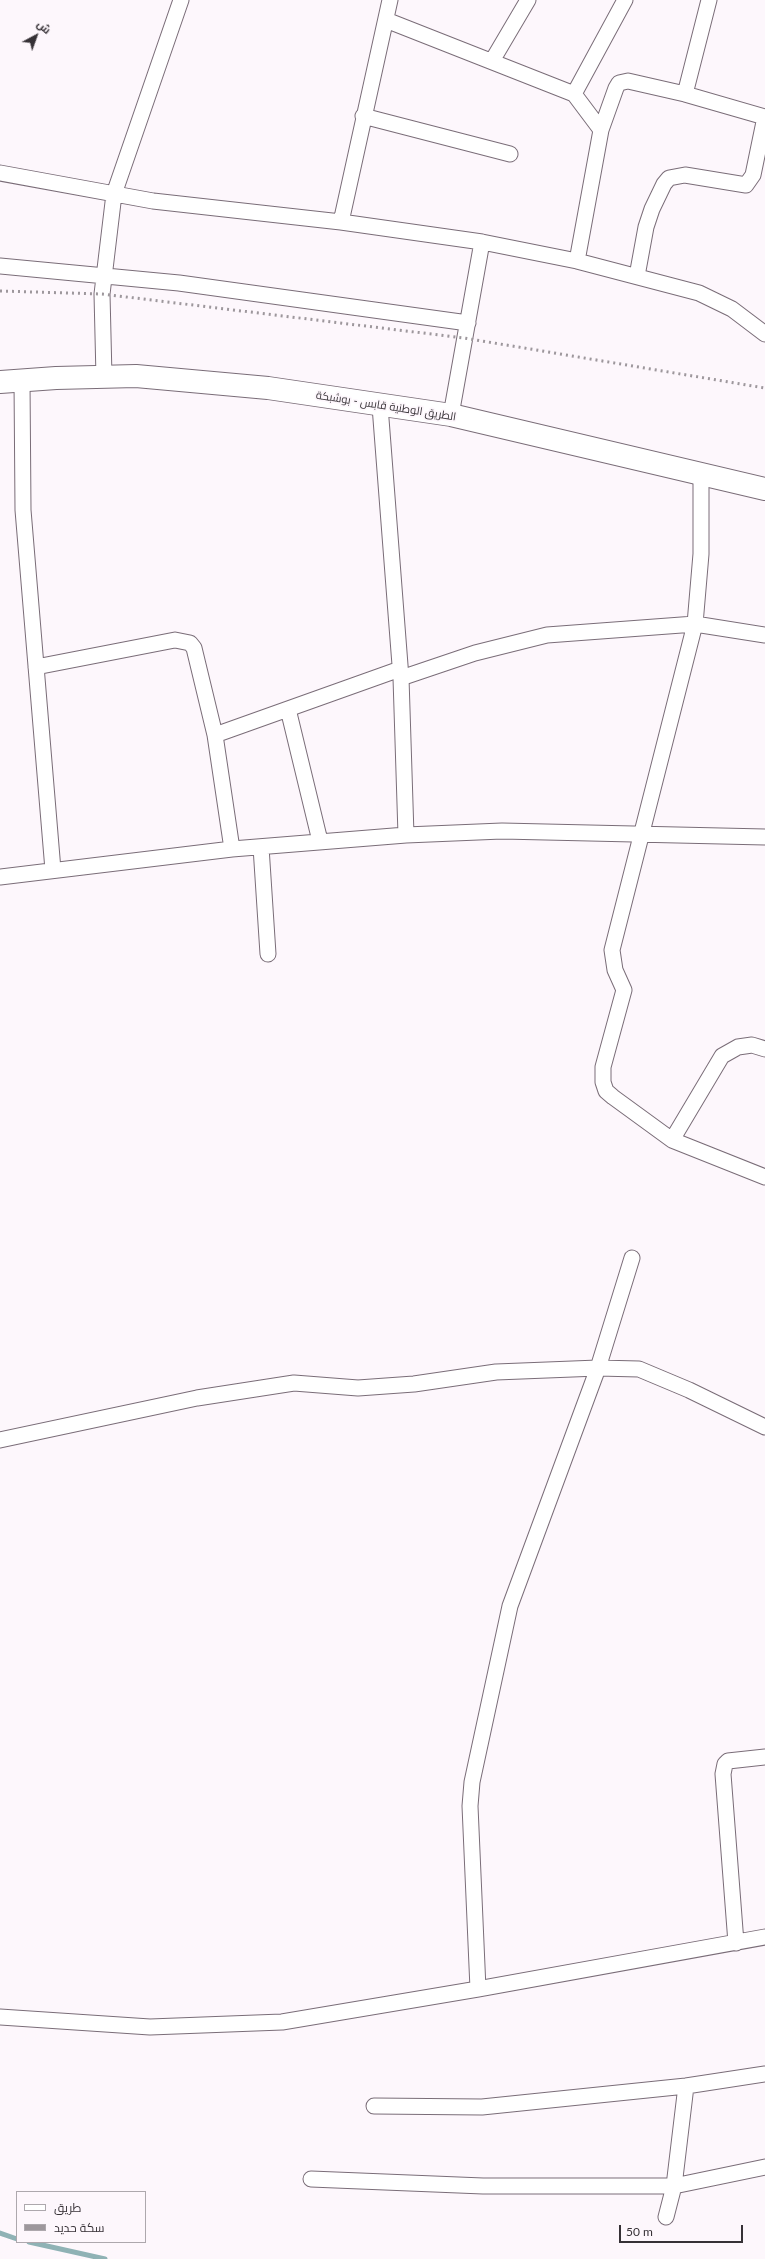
<!DOCTYPE html>
<meta charset="utf-8">
<style>
body{margin:0}
#map{position:relative;width:765px;height:2259px;overflow:hidden;background:#fdf7fc;font-family:Lato,Cairo,sans-serif}
canvas{display:block}
.legend{position:absolute;left:16px;top:2191px;width:130px;height:52px;box-sizing:border-box;background:#fdf7fc;border:1px solid #ada8ad;margin:0;padding:5px 7px;list-style:none;font-size:12px;color:#363136}
.legend li{display:flex;align-items:center;gap:8px;height:20px}
.legend b{width:20px;border:1px solid #ada8ad}
.north{position:absolute;left:16px;top:16px;width:40px;height:40px;-webkit-text-stroke:3px #fdf7fc;paint-order:stroke;rotate:41deg;font-size:11px;font-weight:700;line-height:16px;text-align:center;color:#363136}
.north::after{content:'';display:block;margin:auto;width:14px;height:18px;background:#363136;clip-path:polygon(50% 0,100% 100%,50% 72%,0 100%)}
.scale{position:absolute;left:619px;top:2225px;width:124px;height:18px;box-sizing:border-box;border:2px solid #363136;border-top:0;padding-left:5px;font-size:12px;line-height:14px;white-space:nowrap;color:#363136;-webkit-text-stroke:3px #fdf7fc;paint-order:stroke}
</style>
<div id="map">
<canvas width="765" height="2259"></canvas>
<ul class="legend">
<li><b style="height:5px;background:#fff"></b>طريق</li>
<li><b style="height:5px;background:#9d979c"></b>سكة حديد</li>
</ul>
<div class="north">ش</div>
<div class="scale">50 m</div>
</div>
<script>
const c = document.querySelector('canvas').getContext('2d');
c.lineJoin = 'round';
function strokePath(path, color, width, dash) { c.strokeStyle = color; c.lineWidth = width; c.lineCap = dash ? 'butt' : 'round'; c.setLineDash(dash || []); c.stroke(path); }
function label(font, color, halo, rows, align = 'center') {
  c.font = font + ' Lato,Cairo,sans-serif'; c.lineWidth = 3.5; c.setLineDash([]); c.textBaseline = 'middle'; c.strokeStyle = halo; c.fillStyle = color; for (const [text, x, y, turn = 0] of rows) {
    c.save(); c.translate(x, y); c.rotate((+turn || 0) * Math.PI / 180); c.textAlign = isNaN(turn) ? turn : align; if (halo) c.strokeText(text, 0, 0); c.fillText(text, 0, 0); c.restore();
  }
}
const stream = new Path2D(`
 M0,2233L17,2239
 M29,2242L105,2259`);
const street = new Path2D(`
 M386,20L574,94L601,130L577,261
 M492,61L528,0
 M574,94L625,0
 M685,94L709,0
 M363,116L510,154
 M601,130L616,88L619,83L628,81L685,94L765,117
 M0,173L153,201L341,222L482,242L577,261L699,293L732,309L765,334
 M341,222L390,0
 M0,266L179,283L468,323
 M637,276L646,227L652,209L664,184L669,178L685,175L746,185L753,175L765,117
 M104,377L102,294L114,194L181,0
 M22,381L23,510L53,870
 M380,406L401,678L406,835
 M451,415L482,242
 M701,473V554L695,624L612,950L615,970L624,990L603,1067V1082L606,1091L613,1097L672,1140L765,1177
 M36,667L175,640L190,643L194,648L215,735L232,849
 M401,678L475,653L547,635L695,624L765,635
 M288,709L320,841
 M215,735L400,669
 M261,847L268,954
 M0,877L232,849L406,835L502,831L765,837
 M672,1140L722,1056L738,1047L752,1045L765,1049
 M0,1440L197,1398L294,1383L358,1388L414,1384L496,1372L598,1368L639,1369L689,1390L765,1427
 M736,1943L723,1774L725,1764L728,1761L765,1757
 M478,1989L470,1806L472,1782L510,1606L598,1368L632,1258
 M0,2017L150,2027L282,2022L478,1989L765,1937
 M374,2106L482,2107L686,2086L765,2074
 M311,2179L483,2186H674L765,2167
 M666,2217L674,2186L686,2086`);
const primary = new Path2D(`
 M0,382L56,378L136,376L268,388L451,415L765,489`);
const rail = new Path2D(`
 M0,291L102,294L464,338L765,388`);
const streetNames = [
 ["الطريق الوطنية قابس - بوشبكة",386,406,9]
];
strokePath(stream, '#8fb2b5', 5);
strokePath(street, '#7a6d78', 17);
strokePath(primary, '#7a6d78', 24);
strokePath(street, '#fff', 15);
strokePath(primary, '#fff', 22);
strokePath(rail, '#9d979c', 3, [2, 4]);
label('11px', '#363136', '#fdf7fc', streetNames);
</script>
